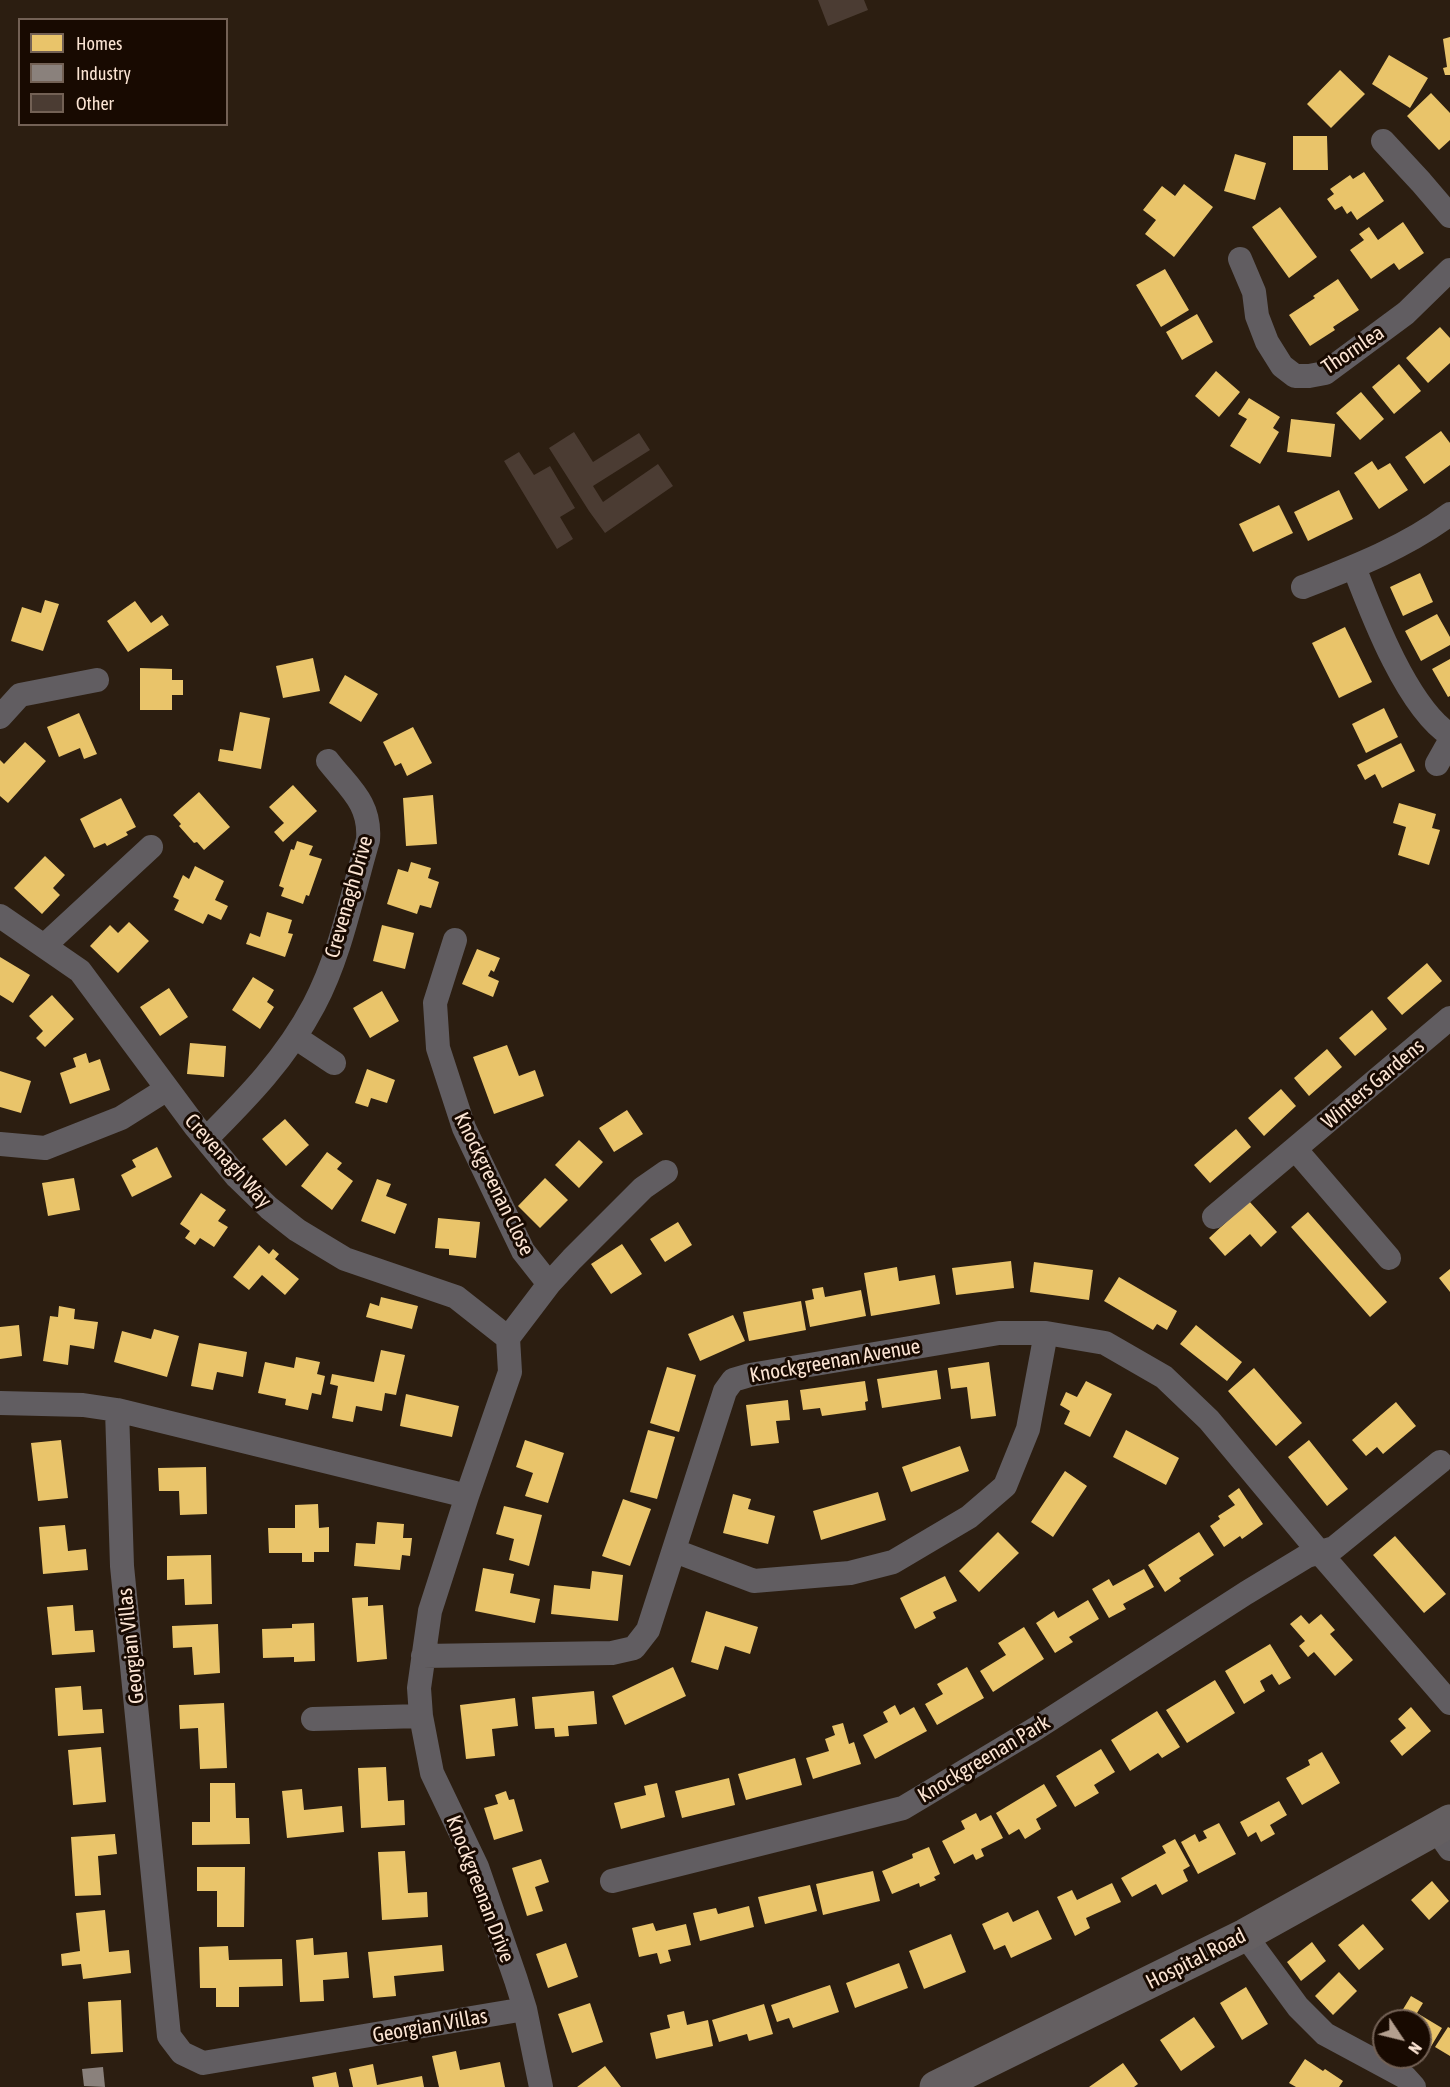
<!DOCTYPE html>
<style>
body{margin:0}
#map{position:relative;width:1450px;height:2087px;overflow:hidden;background:#2c1e11;font-family:"Asap Condensed",sans-serif}
canvas{display:block}
.legend{position:absolute;left:18px;top:18px;width:210px;height:108px;box-sizing:border-box;background:#180a01;border:2px solid #736155;margin:0;padding:8px 10px;list-style:none;font-size:18px;color:#fbe4d3}
.legend li{display:flex;align-items:center;gap:12px;height:30px}
.legend b{width:30px;border:2px solid #736155}
.north{position:absolute;left:1372px;top:2009px;width:60px;height:60px;box-sizing:border-box;background:#180a01;border:2px solid #736155;border-radius:50%;rotate:125deg;font-size:16px;font-weight:700;line-height:24px;text-align:center;color:#fbe4d3}
.north::after{content:'';display:block;margin:auto;width:21px;height:27px;background:#b39f8f;clip-path:polygon(50% 0,100% 100%,50% 72%,0 100%)}
</style>
<div id="map">
<canvas width="1450" height="2087"></canvas>
<ul class="legend">
<li><b style="height:16px;background:#e9c46a"></b>Homes</li>
<li><b style="height:16px;background:#8a817c"></b>Industry</li>
<li><b style="height:16px;background:#4b3c33"></b>Other</li>
</ul>
<div class="north">N</div>
</div>
<script>
const c = document.querySelector('canvas').getContext('2d');
c.lineJoin = 'round';
function paint(path, color) { c.fillStyle = color; c.fill(path, 'evenodd'); }
function strokePath(path, color, width, dash) { c.strokeStyle = color; c.lineWidth = width; c.lineCap = dash ? 'butt' : 'round'; c.setLineDash(dash || []); c.stroke(path); }
function label(font, color, halo, rows, align = 'center') {
  c.font = font + ' "Asap Condensed",sans-serif'; c.lineWidth = 6; c.setLineDash([]); c.textBaseline = 'middle'; c.strokeStyle = halo; c.fillStyle = color; for (const [text, x, y, turn = 0] of rows) {
    c.save(); c.translate(x, y); c.rotate((+turn || 0) * Math.PI / 180); c.textAlign = isNaN(turn) ? turn : align; if (halo) c.strokeText(text, 0, 0); c.fillText(text, 0, 0); c.restore();
  }
}
const homes = new Path2D(`
 M1450,37V75H1445L1443,68L1447,67L1443,39Z
 M1389,55L1428,78L1410,108L1372,84Z
 M1340,70L1365,94L1331,128L1307,104Z
 M1431,93L1450,113V140L1439,150L1407,116Z
 M1293,136H1327L1328,170H1293Z
 M1235,154L1266,163L1255,200L1224,191Z
 M1364,172L1384,201L1357,220L1351,211L1347,214L1342,206L1335,210L1327,199L1334,194L1330,189L1350,175L1353,179Z
 M1184,184L1213,207L1174,257L1145,234L1156,220L1143,210L1162,186L1175,196Z
 M1280,207L1317,257L1289,278L1252,227Z
 M1403,222L1424,253L1399,270L1394,263L1371,279L1350,250L1364,240L1359,234L1369,227L1378,240Z
 M1165,269L1189,310L1161,327L1136,285Z
 M1338,279L1359,310L1333,327L1335,330L1310,346L1289,315L1315,298L1313,296Z
 M1197,314L1213,342L1182,360L1166,332Z
 M1440,327L1450,338V363L1428,383L1406,358Z
 M1399,364L1421,391L1394,414L1372,387Z
 M1216,371L1240,392L1219,417L1195,396Z
 M1361,392L1384,419L1360,440L1336,413Z
 M1249,398L1280,417L1273,428L1279,432L1260,464L1230,446L1247,419L1238,414Z
 M1291,419L1335,424L1331,457L1287,452Z
 M1441,431L1450,443V465L1424,484L1405,457Z
 M1372,461L1378,470L1390,463L1408,490L1379,509L1354,473Z
 M1339,490L1353,519L1308,541L1294,512Z
 M1279,505L1293,533L1253,552L1239,524Z
 M1420,573L1433,602L1403,616L1390,587Z
 M45,600L59,604L43,651L11,641L22,607L41,613Z
 M135,601L151,623L162,615L169,625L128,652L107,621Z
 M1437,614L1450,637V645L1421,661L1405,631Z
 M1345,627L1372,682L1339,698L1312,643Z
 M313,658L320,691L283,698L276,666Z
 M1450,659V696L1448,697L1432,669Z
 M140,668L172,669V680H183V695H172V710H140Z
 M345,675L378,694L361,722L329,703Z
 M1384,708L1398,737L1366,753L1352,724Z
 M240,712L270,718L261,769L218,761L220,749L233,751Z
 M79,713L97,754L84,759L80,748L59,757L47,727Z
 M413,727L432,763L407,776L401,763L395,766L383,742Z
 M25,742L46,761L8,803L0,796V760L4,764Z
 M1401,743L1415,771L1382,788L1375,774L1365,780L1357,765Z
 M293,785L317,811L283,842L274,832L284,823L269,807Z
 M199,792L230,827L204,850L197,842L194,843L179,826L181,824L173,815Z
 M433,795L437,844L406,846L403,798Z
 M121,798L136,827L126,832L128,835L107,846L105,843L94,848L80,819Z
 M1399,803L1436,814L1432,828L1440,830L1429,865L1398,855L1406,827L1393,823Z
 M297,841L313,846L309,855L322,859L309,896L306,895L303,904L281,896L284,888L279,886L291,849L294,850Z
 M45,856L65,875L53,888L60,895L42,914L14,888Z
 M411,862L431,868L428,878L439,882L431,908L420,905L417,914L387,904L398,869L408,872Z
 M195,866L224,881L215,900L228,906L221,920L208,914L203,924L174,910L179,900L173,897L183,875L189,879Z
 M267,912L292,920L288,933L293,934L285,957L246,944L250,933L260,937Z
 M129,922L149,941L118,973L90,946L110,925L118,933Z
 M382,925L414,933L405,969L373,961Z
 M477,949L500,958L494,972L491,970L488,976L499,981L493,997L462,984Z
 M0,957L30,975L13,1003L0,995Z
 M1427,963L1442,981L1402,1015L1387,998Z
 M253,977L274,990L267,1002L274,1007L260,1029L232,1010Z
 M169,988L188,1017L160,1036L140,1007Z
 M382,991L399,1021L370,1038L353,1008Z
 M52,995L74,1019L45,1047L36,1038L43,1031L29,1016Z
 M1372,1010L1387,1029L1355,1056L1339,1038Z
 M190,1043L226,1046L224,1077L187,1074Z
 M507,1045L519,1076L535,1070L544,1096L494,1114L473,1057Z
 M1327,1049L1342,1067L1309,1096L1294,1078Z
 M86,1053L89,1063L100,1059L110,1090L70,1104L60,1073L76,1067L73,1058Z
 M367,1069L395,1080L387,1103L371,1098L368,1107L355,1103Z
 M0,1071L31,1081L21,1113L0,1107Z
 M1281,1089L1296,1106L1264,1136L1248,1118Z
 M627,1110L643,1134L614,1152L599,1128Z
 M285,1119L309,1145L286,1166L262,1139Z
 M1236,1129L1251,1147L1210,1183L1194,1165Z
 M579,1140L603,1162L579,1188L555,1165Z
 M157,1147L172,1177L132,1197L121,1175L136,1167L132,1160Z
 M327,1152L342,1163L337,1169L353,1181L332,1210L301,1186Z
 M74,1178L80,1210L48,1216L42,1183Z
 M545,1178L568,1200L540,1228L518,1206Z
 M377,1179L391,1184L386,1196L407,1204L395,1234L361,1221Z
 M201,1193L226,1210L218,1221L228,1227L214,1247L200,1238L195,1245L185,1238L190,1231L180,1224Z
 M1249,1201L1277,1232L1261,1247L1250,1234L1225,1256L1209,1238Z
 M1308,1212L1387,1302L1370,1317L1291,1227Z
 M438,1218L480,1222L476,1258L449,1255V1249L435,1248Z
 M678,1222L692,1245L665,1262L650,1239Z
 M622,1244L642,1274L611,1294L591,1264Z
 M259,1245L269,1254L273,1249L279,1254L275,1259L299,1279L285,1295L262,1275L249,1290L233,1277Z
 M1011,1261L1014,1288L956,1295L952,1268Z
 M1034,1262L1093,1270L1089,1300L1030,1292Z
 M897,1267L899,1281L935,1275L940,1304L871,1316L864,1273Z
 M1450,1269V1292L1439,1278Z
 M1119,1277L1177,1311L1167,1330L1157,1324L1153,1330L1104,1301Z
 M823,1287L825,1297L861,1290L866,1316L810,1327L805,1301L814,1299L812,1289Z
 M381,1297L418,1306L412,1329L366,1317L370,1303L379,1306Z
 M801,1301L806,1330L749,1341L743,1312Z
 M59,1306L75,1309L74,1319L98,1322L94,1349L70,1345L68,1365L43,1361L50,1316L58,1317Z
 M733,1315L745,1341L700,1361L688,1334Z
 M19,1325L22,1356L0,1359V1327Z
 M1196,1325L1242,1362L1227,1381L1180,1344Z
 M154,1329L179,1336L167,1377L114,1362L122,1331L151,1339Z
 M199,1343L247,1352L243,1377L217,1372L213,1390L191,1386Z
 M381,1350L405,1355L396,1395L385,1393L382,1411L356,1406L353,1422L332,1418L338,1386L330,1384L332,1374L374,1382Z
 M296,1357L320,1362L317,1374L325,1376L321,1395L312,1393L308,1410L285,1405L286,1399L258,1393L265,1362L294,1368Z
 M989,1362L996,1416L971,1419L967,1387L951,1389L948,1368Z
 M667,1367L696,1375L679,1432L650,1423Z
 M1254,1368L1302,1423L1276,1446L1228,1391Z
 M937,1370L941,1399L882,1408L877,1379Z
 M865,1381L868,1401L865,1402L866,1410L822,1416L820,1408L803,1410L800,1390Z
 M1086,1381L1112,1394L1090,1437L1064,1424L1070,1411L1060,1405L1066,1392L1077,1397Z
 M406,1394L459,1406L452,1437L400,1426Z
 M788,1400L790,1420L776,1421L779,1443L751,1446L746,1405Z
 M1396,1402L1416,1426L1383,1454L1377,1447L1366,1456L1352,1440Z
 M648,1430L675,1437L657,1499L630,1492Z
 M1126,1430L1179,1458L1166,1485L1113,1457Z
 M61,1440L68,1498L38,1501L31,1443Z
 M525,1440L564,1453L548,1503L525,1496L533,1473L516,1467Z
 M1309,1440L1348,1489L1327,1506L1288,1457Z
 M960,1446L969,1471L911,1492L902,1467Z
 M206,1467L207,1514L180,1515L179,1491H159L158,1468Z
 M1065,1471L1087,1486L1053,1537L1031,1522Z
 M1239,1488L1263,1524L1242,1539L1240,1536L1224,1547L1210,1526L1220,1519L1218,1516L1235,1505L1228,1496Z
 M878,1492L886,1520L821,1540L813,1511Z
 M733,1494L751,1499L748,1509L775,1516L768,1544L723,1533Z
 M623,1499L651,1509L630,1566L602,1556Z
 M318,1504L319,1528L329,1527V1552H314V1562H302V1553H269L268,1528H295V1505Z
 M504,1506L542,1515L529,1566L509,1560L514,1539L496,1534Z
 M377,1522L404,1524L403,1538H412L410,1556L402,1555L400,1570L354,1566L356,1543L375,1544Z
 M65,1525L68,1551L86,1549L88,1570L43,1574L39,1527Z
 M998,1532L1019,1553L979,1592L959,1571Z
 M1199,1532L1214,1555L1179,1578L1181,1581L1165,1592L1148,1565Z
 M1395,1536L1446,1594L1424,1613L1373,1555Z
 M211,1555L212,1604L185,1605L184,1579L167,1580V1556Z
 M483,1568L514,1574L510,1593L540,1599L535,1623L475,1611Z
 M1144,1569L1154,1587L1123,1604L1126,1609L1109,1618L1092,1589L1109,1579L1113,1586Z
 M592,1571L623,1575L618,1621L551,1614L554,1585L590,1589Z
 M945,1576L957,1601L933,1612L936,1618L915,1629L900,1598Z
 M368,1597V1606L383,1605L387,1659L357,1662L352,1598Z
 M1088,1600L1099,1619L1069,1637L1073,1642L1055,1653L1036,1623L1054,1611L1058,1618Z
 M73,1605L75,1631L93,1630L95,1652L52,1655L47,1607Z
 M706,1611L758,1627L750,1654L725,1646L718,1670L691,1662Z
 M1321,1614L1335,1630L1330,1634L1353,1660L1335,1676L1314,1652L1308,1657L1299,1646L1305,1641L1290,1624L1301,1615L1309,1624Z
 M314,1623L315,1661L294,1662V1657L263,1658L262,1629L292,1628V1624Z
 M218,1624L220,1673L194,1675L192,1647L173,1648L172,1626Z
 M1024,1627L1044,1659L993,1692L980,1671L1006,1655L998,1643Z
 M1270,1644L1291,1678L1279,1685L1272,1674L1260,1681L1265,1691L1244,1704L1225,1671Z
 M673,1667L686,1696L625,1725L612,1696Z
 M967,1667L984,1698L937,1725L925,1704L943,1694L937,1684Z
 M1215,1680L1235,1713L1187,1743L1166,1710Z
 M81,1686L83,1710L102,1709L104,1733L58,1736L55,1688Z
 M594,1691L597,1724L568,1726L569,1736L555,1737L554,1728L535,1729L532,1697Z
 M515,1698L518,1726L492,1729L495,1756L466,1759L460,1705Z
 M224,1703L227,1768L200,1769L198,1728L180,1729L179,1705Z
 M895,1705L900,1715L914,1707L927,1731L875,1759L863,1735L888,1722L883,1712Z
 M1411,1707L1431,1731L1402,1756L1390,1741L1406,1728L1398,1719Z
 M1157,1711L1180,1747L1162,1758L1158,1753L1130,1771L1111,1740Z
 M843,1723L849,1744L854,1742L861,1764L813,1779L806,1758L829,1751L825,1739L835,1735L832,1726Z
 M101,1747L106,1802L73,1805L68,1750Z
 M1101,1749L1115,1772L1094,1785L1099,1793L1075,1807L1056,1776Z
 M1322,1752L1340,1783L1302,1805L1286,1778L1310,1765L1308,1760Z
 M795,1758L802,1785L746,1800L738,1774Z
 M386,1767L388,1801L404,1800L405,1825L361,1828L358,1768Z
 M729,1778L735,1805L682,1818L675,1791Z
 M210,1783H235L236,1818H249L250,1844L192,1845V1822H210Z
 M657,1783L665,1817L621,1829L614,1803L646,1795L644,1786Z
 M1044,1784L1057,1806L1036,1819L1041,1829L1025,1839L1019,1829L1009,1835L996,1813Z
 M302,1789L304,1810L342,1806L344,1832L287,1838L282,1791Z
 M506,1791L509,1800L514,1799L523,1831L494,1840L484,1808L498,1804L495,1795Z
 M1279,1801L1287,1815L1270,1825L1275,1834L1261,1842L1256,1832L1248,1837L1240,1822Z
 M976,1813L980,1821L991,1815L1003,1838L981,1849L984,1856L976,1860L973,1854L954,1864L942,1841L965,1829L961,1821Z
 M1219,1823L1236,1854L1198,1874L1181,1842L1195,1834L1199,1842L1207,1838L1203,1831Z
 M115,1834L117,1854L98,1856L101,1895L75,1896L71,1837Z
 M1175,1839L1190,1866L1183,1870L1188,1881L1162,1895L1156,1884L1132,1897L1121,1878L1166,1853L1162,1846Z
 M929,1847L940,1874L934,1877L936,1880L920,1887L919,1883L892,1894L882,1871L913,1858L912,1854Z
 M405,1851L408,1893L427,1892L428,1917L382,1920L378,1852Z
 M541,1859L549,1882L535,1887L543,1911L527,1916L512,1868Z
 M197,1867H245L244,1927H217V1891H197Z
 M873,1871L880,1901L823,1915L816,1884Z
 M1432,1881L1449,1901L1429,1920L1411,1900Z
 M1112,1883L1121,1902L1086,1918L1090,1928L1075,1936L1057,1897L1072,1890L1077,1900Z
 M810,1885L817,1911L765,1924L758,1897Z
 M749,1906L754,1927L700,1941L693,1913L716,1908L718,1914Z
 M105,1910L109,1952L129,1950L131,1973L83,1979L81,1964L62,1966L61,1954L80,1951L76,1913Z
 M1038,1910L1052,1939L1011,1958L1005,1945L994,1950L982,1924L1008,1912L1013,1922Z
 M653,1923L656,1931L686,1924L691,1945L668,1950L671,1961L660,1964L657,1953L639,1957L632,1928Z
 M1363,1924L1384,1949L1359,1970L1338,1945Z
 M951,1934L966,1972L924,1989L909,1951Z
 M313,1938L314,1955L347,1952L349,1978L323,1980L324,2001L300,2002L296,1940Z
 M1312,1942L1326,1961L1301,1981L1287,1962Z
 M566,1943L578,1977L548,1988L536,1954Z
 M442,1945L444,1971L394,1976L396,1996L373,1998L368,1952Z
 M228,1946L229,1960L282,1959L283,1986L239,1987V2007H216V1988H200L199,1947Z
 M899,1963L908,1988L855,2008L846,1983Z
 M1339,1972L1357,1991L1333,2015L1315,1996Z
 M830,1985L839,2012L793,2028L789,2018L777,2022L771,2005Z
 M1246,1987L1268,2024L1242,2040L1220,2003Z
 M1411,1996L1423,2003L1417,2013L1442,2028L1426,2055L1420,2052V2021H1396Z
 M121,2000L123,2052L91,2054L88,2002Z
 M590,2003L603,2042L572,2053L558,2014Z
 M764,2004L773,2034L749,2041L747,2034L719,2042L712,2020Z
 M684,2011L687,2025L708,2020L713,2046L656,2059L650,2033L670,2028L667,2015Z
 M1194,2017L1215,2047L1181,2071L1160,2040Z
 M1448,2027L1450,2028V2056L1435,2047Z
 M456,2051L460,2070L500,2062L505,2087H439L432,2056Z
 M1305,2059L1323,2071L1325,2069L1343,2081L1339,2087H1296L1289,2083Z
 M1123,2063L1138,2084L1134,2087H1089Z
 M373,2064L377,2085L422,2076L424,2087H353L349,2069Z
 M605,2066L621,2087H577Z
 M336,2072L339,2087H314L312,2077Z`);
const industry = new Path2D(`
 M103,2067L105,2087L84,2086L82,2069Z`);
const building = new Path2D(`
 M818,0H864L868,10L828,26Z
 M574,432L593,462L639,433L650,450L593,486L603,502L658,464L673,486L605,533L589,511L549,448Z
 M519,452L534,475L550,466L575,508L560,517L573,539L557,549L504,461Z`);
const street = new Path2D(`
 M1383,141L1421,182L1450,216
 M1240,259L1254,292L1257,316L1267,342L1282,366L1295,376H1309L1325,373L1406,313L1450,270
 M1354,567C1372,614 1407,707 1450,735
 M1303,587C1354,567 1406,547 1450,514
 M0,717L20,695L97,680
 M1437,764L1450,741
 M0,916L80,971L195,1126L237,1177L269,1208L297,1230L345,1259L456,1297L508,1338
 M455,940L435,1003L438,1048L464,1128L523,1251L549,1284
 M44,946L151,847
 M295,1037L334,1063
 M206,1139C248,1097 286,1058 314,1005C341,954 352,894 368,840C371,803 349,788 328,761
 M0,1144L45,1148L121,1118L167,1089
 M1296,1150L1389,1258
 M1214,1217L1450,1018
 M0,1403L83,1405L117,1410
 M467,1496L510,1372L508,1338L549,1284L572,1259L643,1188L666,1172
 M675,1551L754,1581L850,1573L893,1562L969,1517L1005,1486L1028,1429L1046,1333
 M423,1656L612,1653L634,1648L648,1630L725,1391L733,1380L750,1375L999,1333H1046L1105,1343L1164,1377L1209,1420L1320,1553L1450,1703
 M313,1719L421,1716
 M1436,1829L1450,1849
 M612,1881L903,1808L1035,1729L1246,1593L1307,1556L1334,1548L1440,1462
 M1245,1935L1298,2007L1325,2034L1405,2077L1414,2087
 M525,2009L203,2063L182,2053L169,2036L122,1566L117,1410L467,1496L430,1611L419,1688L421,1716L432,1773L477,1867L516,1980L525,2009L541,2087`);
const secondary = new Path2D(`
 M936,2087L1245,1935L1450,1821`);
const streetNames = [
 ["Thornlea",1353,350,-34],
 ["Crevenagh Drive",349,897,-74],
 ["Winters Gardens",1373,1084,-40],
 ["Crevenagh Way",228,1161,48],
 ["Knockgreenan Close",494,1184,64],
 ["Knockgreenan Avenue",835,1361,-10],
 ["Georgian Villas",131,1646,-96],
 ["Knockgreenan Park",984,1759,-31],
 ["Knockgreenan Drive",480,1889,69],
 ["Hospital Road",1196,1959,-27],
 ["Georgian Villas",430,2026,-10]
];
paint(homes, '#e9c46a');
paint(industry, '#8a817c');
paint(building, '#4b3c33');
strokePath(street, '#615d61', 24);
strokePath(secondary, '#645f61', 33);
label('21px', '#fbe4d3', '#180a01', streetNames);
</script>
